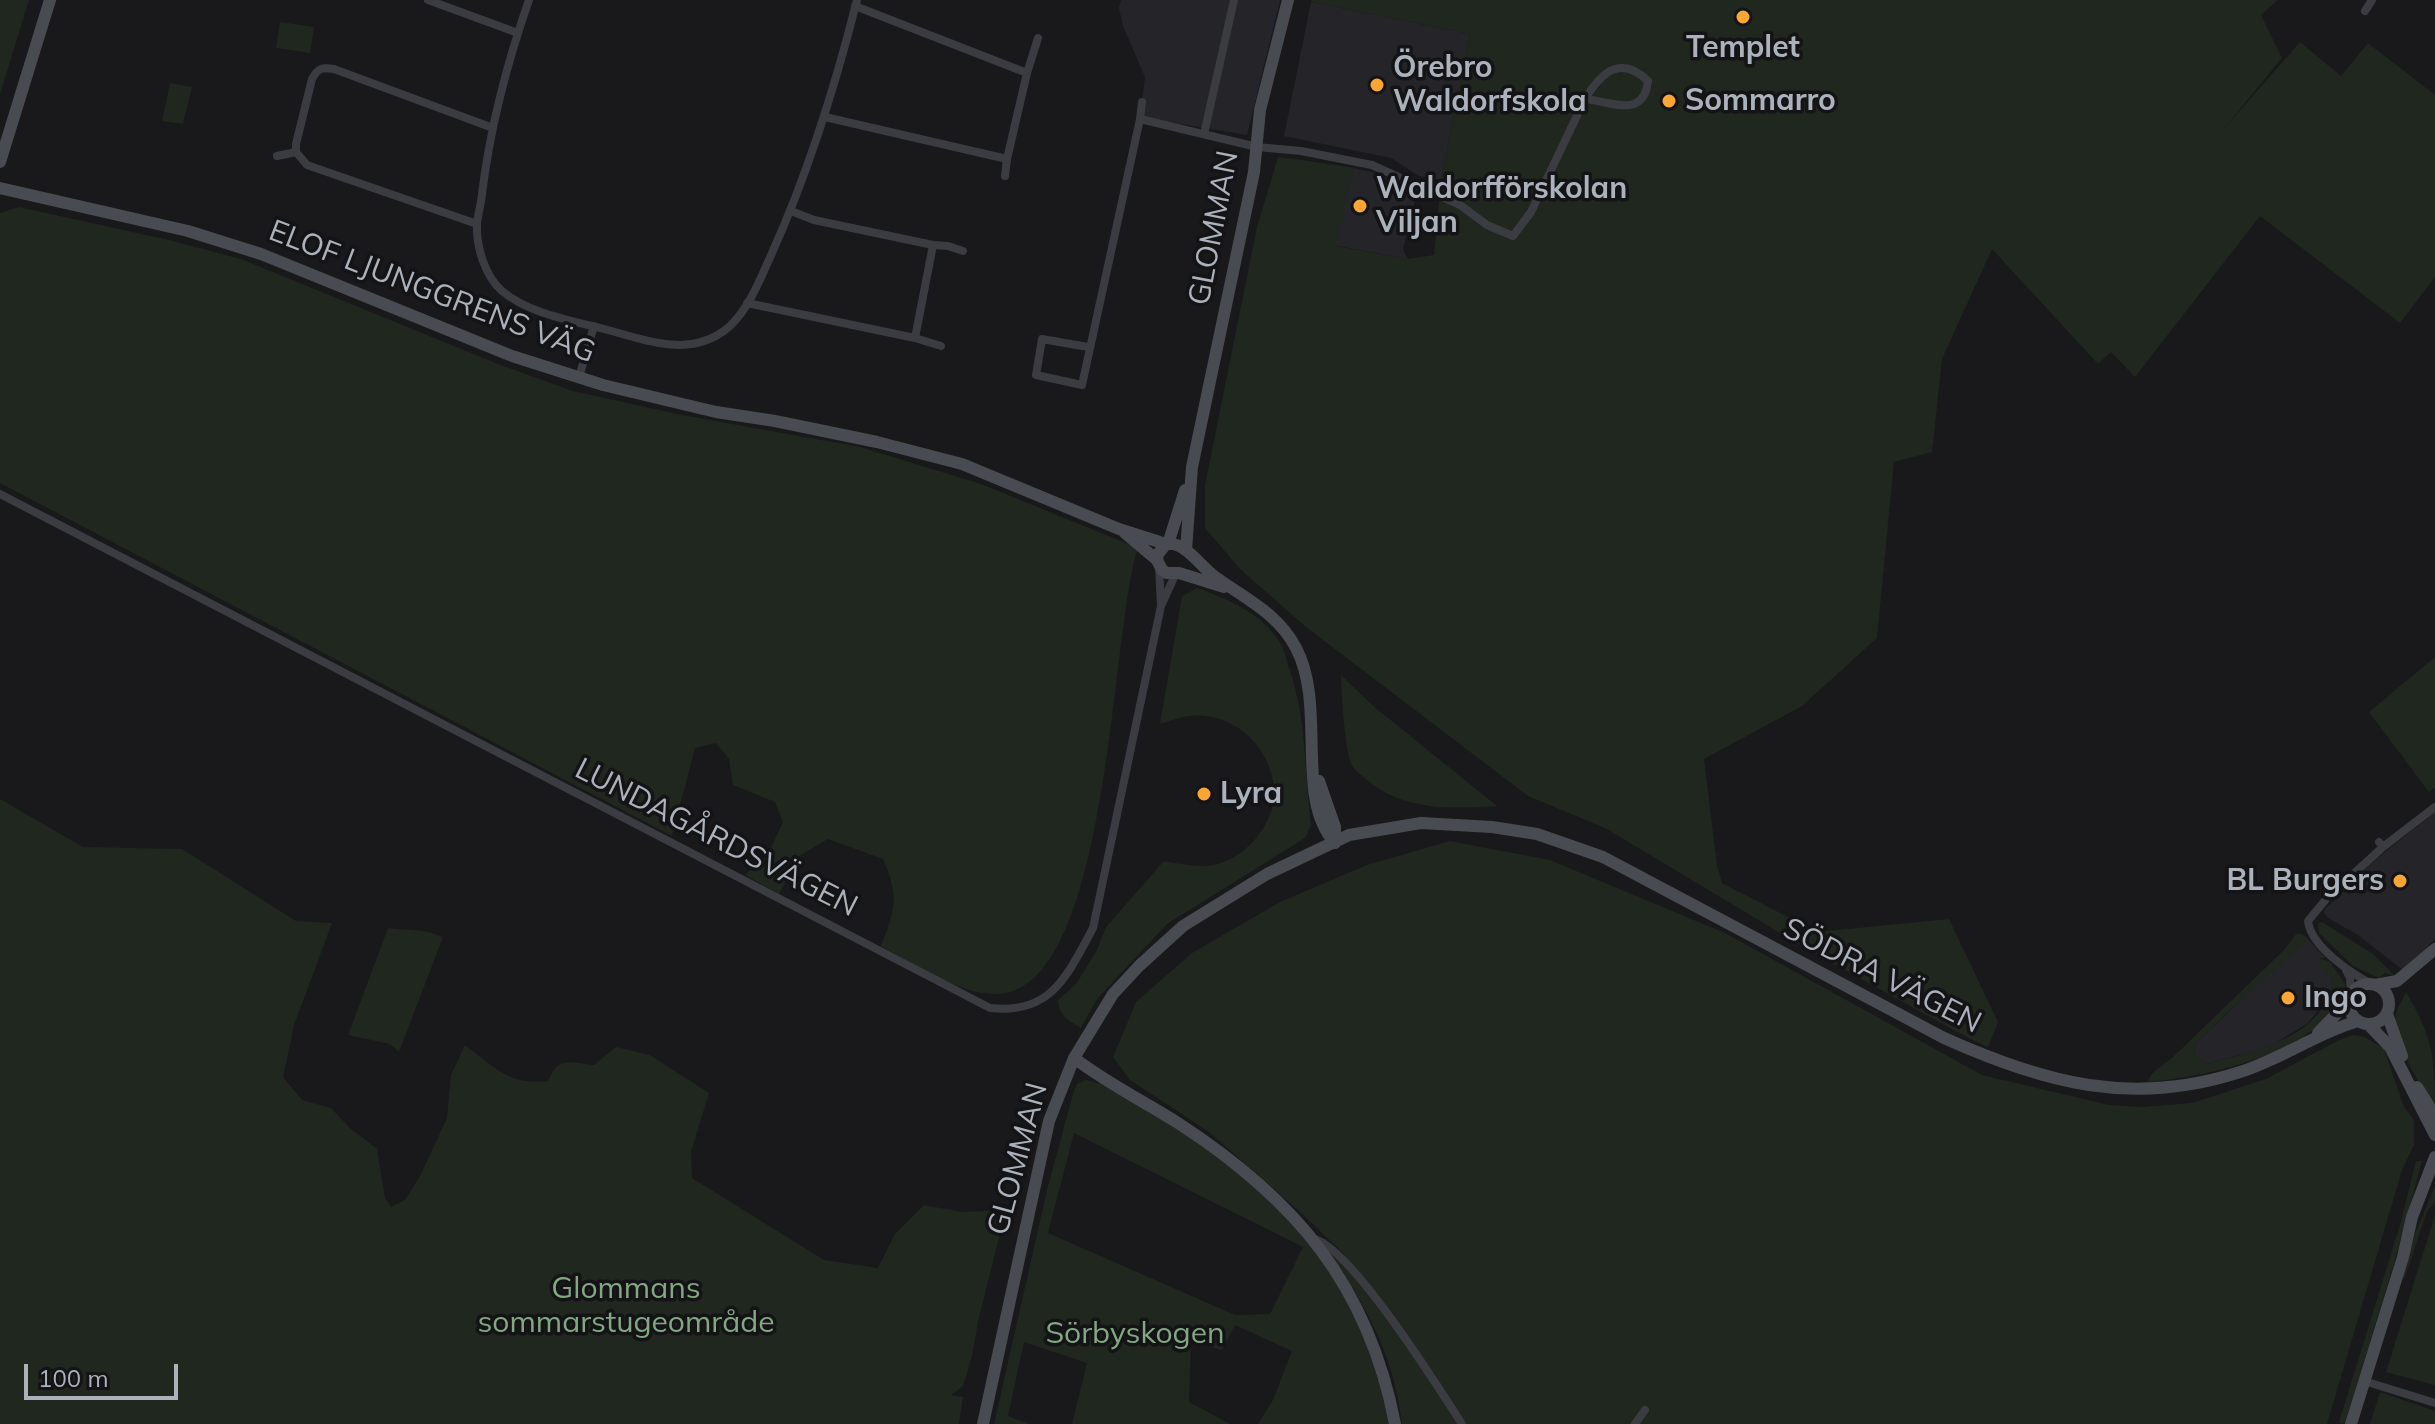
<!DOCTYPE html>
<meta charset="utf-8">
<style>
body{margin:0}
#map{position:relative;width:2435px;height:1424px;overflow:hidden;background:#19191b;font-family:Mulish,sans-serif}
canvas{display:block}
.scale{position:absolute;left:24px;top:1364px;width:154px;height:36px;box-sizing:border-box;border:4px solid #abb2bb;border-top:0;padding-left:10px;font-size:24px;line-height:28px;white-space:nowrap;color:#abb2bb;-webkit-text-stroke:6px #141417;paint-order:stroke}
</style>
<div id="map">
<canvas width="2435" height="1424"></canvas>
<div class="scale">100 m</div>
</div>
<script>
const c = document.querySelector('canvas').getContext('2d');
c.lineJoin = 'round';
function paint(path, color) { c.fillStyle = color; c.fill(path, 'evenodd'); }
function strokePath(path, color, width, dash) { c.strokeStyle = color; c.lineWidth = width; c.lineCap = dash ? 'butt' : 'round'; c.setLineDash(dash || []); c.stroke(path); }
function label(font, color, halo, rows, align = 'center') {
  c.font = font + ' Mulish,sans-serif'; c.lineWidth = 7; c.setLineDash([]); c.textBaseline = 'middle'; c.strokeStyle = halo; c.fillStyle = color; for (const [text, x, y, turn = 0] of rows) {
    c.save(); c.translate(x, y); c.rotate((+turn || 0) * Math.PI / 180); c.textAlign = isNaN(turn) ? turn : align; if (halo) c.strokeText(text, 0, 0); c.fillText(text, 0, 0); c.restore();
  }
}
const built = new Path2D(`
 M1121,0H1280L1247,135L1140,117L1145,77L1123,26L1119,8Z
 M1311,2L1470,34L1441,180L1419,176L1391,158L1284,136Z
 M1294,159L1354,168L1375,173L1417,192L1403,250L1408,259L1311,241Z
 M2435,812V939L2404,971L2358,935L2328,918L2323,911L2375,860Z
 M2307,938L2325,958H2320L2333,980L2331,994L2308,1023L2269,1047L2206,1064L2199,1060L2194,1055L2196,1043Z`);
const green = new Path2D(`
 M0,0H29L0,94Z
 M1312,0H2278L2261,15L2282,58L2222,131L2300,42L2341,76L2368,43L2435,95V277L2400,323L2260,216L2135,377L2111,352L2098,364L1992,249L1942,359L1932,452L1894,462L1877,638L1802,706L1704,759L1717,866L1722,883L1817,932L1949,919L1998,1022L1988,1047L1970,1039L1805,948L1605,828L1528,796L1306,627L1240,569L1205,528V485L1257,227L1278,157L1354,168L1336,246L1408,259L1434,255L1441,180L1470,34L1311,2Z
 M280,22L314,27L310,53L276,48Z
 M170,83L192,87L183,124L162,121Z
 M19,207L169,240L241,259L498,364L573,391L677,414L860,447L981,484L1138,548C1110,631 1111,987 999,994C962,996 913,964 881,946C896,909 899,896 883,859L828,839L799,856L779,894L745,875L768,854L783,822L775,802L733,785L729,759L716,743L695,748L672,836L0,483V213Z
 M1197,588C1228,599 1261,613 1279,641C1284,648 1286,658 1288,665C1307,716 1304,772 1311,825L1305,838L1167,924L1097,999L1081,1028C1069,1021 1058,1015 1058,1000L1076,984L1096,952L1106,927L1164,861C1176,863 1189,866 1201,866C1238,867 1271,831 1275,795C1275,789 1273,782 1272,777C1264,740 1228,711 1190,716C1180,717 1170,721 1160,724L1182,596Z
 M2435,657V787L2429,792L2369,712Z
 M1341,675L1372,705L1497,806C1454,809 1402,811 1367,780C1363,776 1356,772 1353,767C1344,752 1342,695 1341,675Z
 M0,799L83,847L182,849L296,921L332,923L294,1025L283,1077L302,1100L331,1108L350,1128L377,1149L385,1198L391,1207L405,1200L420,1176L447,1118L451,1075L465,1045C494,1067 510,1086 548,1081C559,1055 569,1063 594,1065L616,1047L650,1055L709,1093L691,1152L692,1178L824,1260L878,1268L895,1234L924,1205L962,1212L1006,1210L978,1322L972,1356L963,1386L951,1395L963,1397L959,1424H0Z
 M1450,841L1550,860L1725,933L1982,1075L2109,1105L2141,1107L2192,1103L2266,1079L2337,1041L2353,1035L2365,1037L2384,1049L2404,1107L2414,1120V1145L2402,1170L2327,1424H1402C1394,1355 1366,1306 1328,1249L1376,1296L1343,1253L1299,1211L1209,1132L1130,1080L1113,1057L1136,1002L1192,953L1280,902L1367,865Z
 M2322,922L2373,954L2395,976L2385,973L2379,978L2353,966L2319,933L2318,923Z
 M388,928C408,931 424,928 443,937L399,1052L390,1044L348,1035Z
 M2296,934H2302L2307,938L2304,944L2227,1013L2196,1043L2194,1055L2207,1064C2253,1051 2325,1038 2333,980L2318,963L2319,958L2330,962L2346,985C2329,1052 2206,1077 2148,1082C2151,1070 2165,1065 2174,1056C2211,1021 2247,985 2284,950Z
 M2406,992C2432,1036 2435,1056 2435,1106C2422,1091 2394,1041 2395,1021C2395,1011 2402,1001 2406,992Z
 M1086,1080L1102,1084L1184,1133L1275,1202L1317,1246L1362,1330L1392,1424H1258L1273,1400L1292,1351L1235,1325L1222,1350L1191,1341L1189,1402L1230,1424H1072L1087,1363L1024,1342L1008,1416L1029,1424H994L1047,1190L1074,1090L1077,1084ZM1074,1133L1303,1247L1270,1314L1235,1315L1048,1233Z
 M2416,1161H2422L2395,1260L2345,1423L2341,1424L2339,1422L2400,1225Z
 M2435,1186V1202L2427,1211L2404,1280L2402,1275L2415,1234Z
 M2435,1215V1385L2386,1372Z
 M2380,1392L2435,1411V1424H2370Z`);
const street = new Path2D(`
 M428,0L518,33
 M529,0C507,63 490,128 482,194C481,204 478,214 477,224C476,247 485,276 502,291C532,316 578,321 615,332C654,343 695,357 730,326C750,307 761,277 772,253C809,171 835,87 857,0
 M2365,11L2372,0
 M1027,73L1038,38
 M825,117L1007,159L1027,73L855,6
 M1140,119L1142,102
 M1204,134L1234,0
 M277,156L296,152
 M1005,176L1007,159
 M477,224L307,165L296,152V144L312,79C318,68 322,67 334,69L493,128
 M933,245L948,246L963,251
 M747,303L915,338L933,245L814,220L791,211
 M915,338L941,346
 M1088,347L1042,339L1036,375L1082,385L1140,119L1257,147L1301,151L1372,165L1460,205L1487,225L1513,236L1531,212L1585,99C1609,101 1644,120 1648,81C1620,54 1601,73 1585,99
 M579,377L594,326
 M0,494L990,1008C1051,1015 1067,976 1093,928L1161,606L1176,573
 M1159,567L1161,605
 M2379,842L2383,847L2435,807
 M2346,970L2350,978L2351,995
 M2373,985C2351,973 2311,947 2308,921L2327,898L2383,847
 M1314,1239C1351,1248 1438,1387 1462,1424
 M2364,1381L2435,1403
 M1635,1424L1645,1410`);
const secondary = new Path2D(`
 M0,162L50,0
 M0,188L188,231L261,254L512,356L603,385L716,412L775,421L877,442L962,464L1119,529L1166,544
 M1125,533L1157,560L1162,570L1167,573H1179L1224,587
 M1168,544L1185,490
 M1186,550L1192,467L1254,172L1260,110L1288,0
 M1157,560L1158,554L1166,544C1185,541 1199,565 1214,576C1244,598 1278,613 1296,648C1327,706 1294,798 1335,843
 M1319,781L1335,827V843
 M2349 1004a20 20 0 1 1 40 0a20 20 0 1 1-40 0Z
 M2375,985L2397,981L2435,949
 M2387,1014L2402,1056
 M2368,1024L2390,1047L2435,1135
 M2318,1033L2349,1001
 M1074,1058C1107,1083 1143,1101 1178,1123C1295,1199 1368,1284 1395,1424
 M2417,1087L2435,1116
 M983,1424L1049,1121L1074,1058L1113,994L1139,966L1183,926L1267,874L1349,835L1421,823L1492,827L1537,834L1603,857L1944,1038C2044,1083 2132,1107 2240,1072C2281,1059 2317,1033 2358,1021
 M2351,1424L2403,1257L2412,1217L2435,1157`);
const markers = [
 [1743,17,8,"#f9a634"],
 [1377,85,8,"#f9a634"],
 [1669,101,8,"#f9a634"],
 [1360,206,8,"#f9a634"],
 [1204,794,8,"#f9a634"],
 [2400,881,8,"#f9a634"],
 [2288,998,8,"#f9a634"]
];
const poiNames = [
 ["Templet",1743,48,"center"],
 ["Örebro",1393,68],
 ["Waldorfskola",1393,102],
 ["Sommarro",1685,101],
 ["Waldorfförskolan",1376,189],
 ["Viljan",1376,223],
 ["Lyra",1220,794],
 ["BL Burgers",2384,881,"right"],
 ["Ingo",2304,998]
];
const streetNames = [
 ["GLOMMAN",1214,228,-79],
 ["ELOF LJUNGGRENS VÄG",432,292,21],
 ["LUNDAGÅRDSVÄGEN",716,838,27],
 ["SÖDRA VÄGEN",1882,976,27],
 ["GLOMMAN",1018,1159,-75]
];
const parkNames = [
 ["Glommans",626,1289],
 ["sommarstugeområde",626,1323],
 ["Sörbyskogen",1135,1334]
];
paint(built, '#252529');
paint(green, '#1f271f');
strokePath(street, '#3a3c41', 8);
strokePath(secondary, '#484b51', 12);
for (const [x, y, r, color] of markers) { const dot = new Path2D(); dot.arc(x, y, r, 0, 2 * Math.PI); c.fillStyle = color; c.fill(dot); strokePath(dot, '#141417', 3); }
label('bold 30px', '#abb2bb', '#141417', poiNames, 'left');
label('30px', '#abb2bb', '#141417', streetNames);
label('30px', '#83a782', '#141417', parkNames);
</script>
